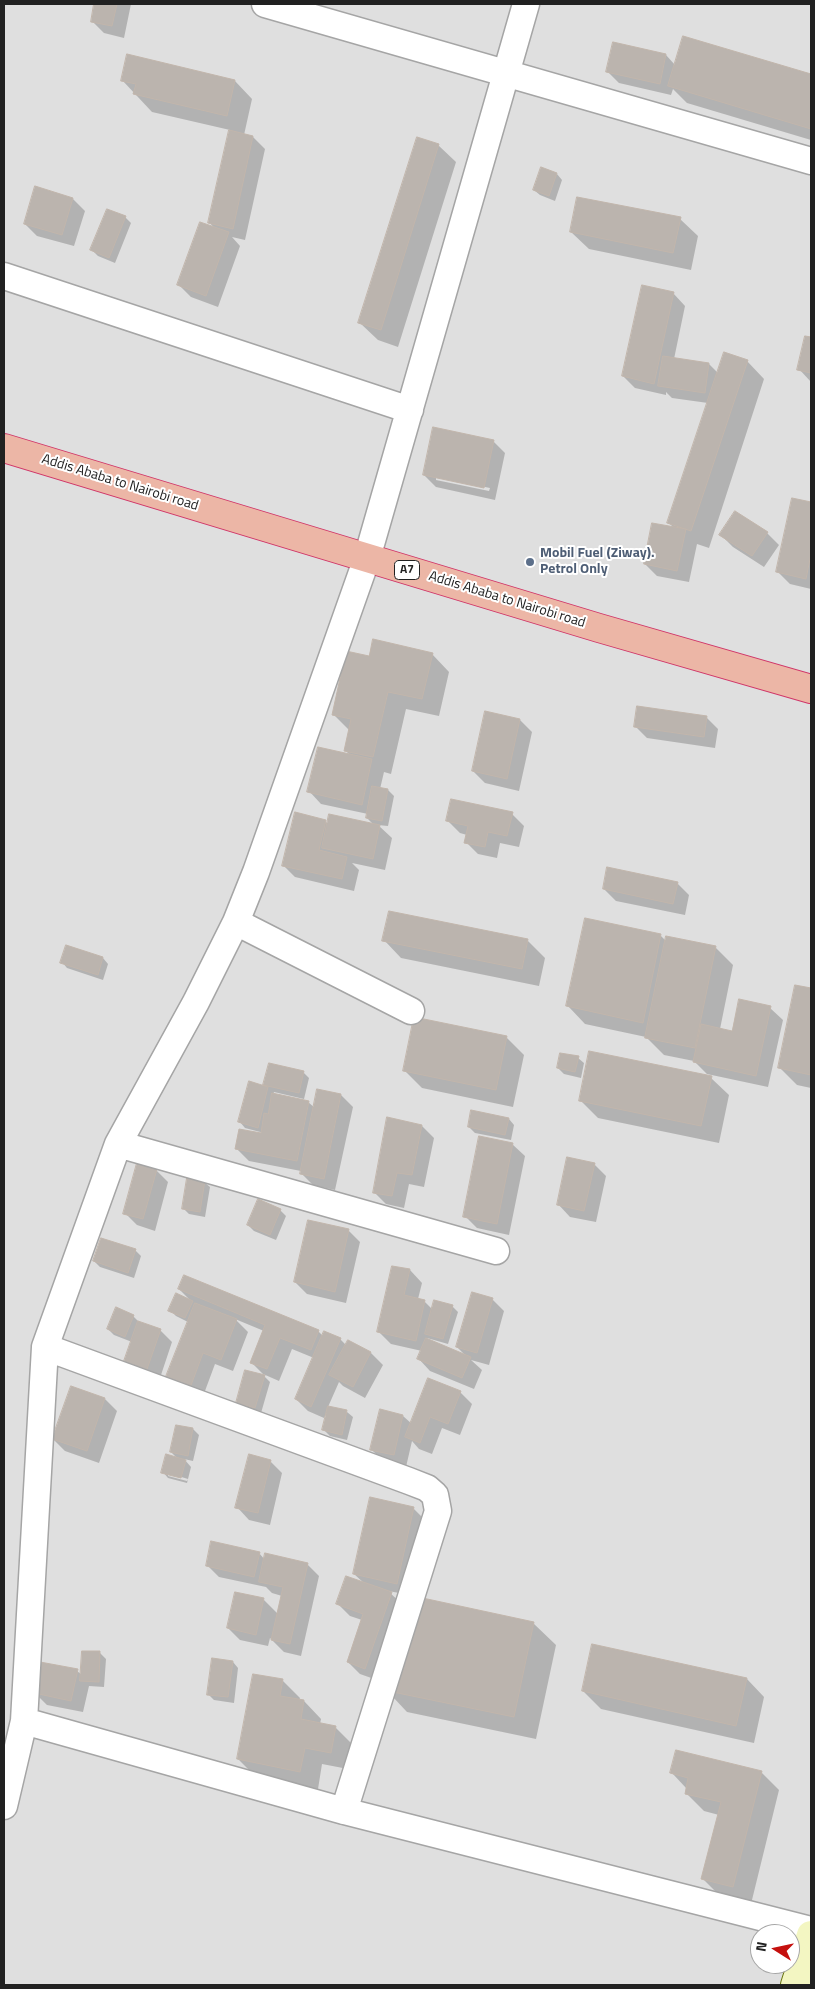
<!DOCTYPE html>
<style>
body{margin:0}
#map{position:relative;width:815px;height:1989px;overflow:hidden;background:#f1eee9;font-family:"Titillium Web",sans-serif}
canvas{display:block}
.frame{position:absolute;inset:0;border:5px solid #212121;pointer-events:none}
.north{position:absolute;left:750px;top:1924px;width:50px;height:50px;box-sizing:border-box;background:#fff;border:1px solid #a6a6a6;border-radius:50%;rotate:280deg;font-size:14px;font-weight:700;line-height:20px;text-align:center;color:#212121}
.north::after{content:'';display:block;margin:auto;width:18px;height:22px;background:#c5100e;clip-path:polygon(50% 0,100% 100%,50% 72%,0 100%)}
</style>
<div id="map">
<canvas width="815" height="1989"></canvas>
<div class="frame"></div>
<div class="north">N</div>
</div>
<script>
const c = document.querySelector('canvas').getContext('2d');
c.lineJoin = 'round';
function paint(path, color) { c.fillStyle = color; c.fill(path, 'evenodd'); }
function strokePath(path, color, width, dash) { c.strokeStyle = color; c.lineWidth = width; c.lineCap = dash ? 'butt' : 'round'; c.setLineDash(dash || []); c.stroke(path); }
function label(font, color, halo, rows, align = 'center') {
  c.font = font + ' "Titillium Web",sans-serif'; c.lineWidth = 4; c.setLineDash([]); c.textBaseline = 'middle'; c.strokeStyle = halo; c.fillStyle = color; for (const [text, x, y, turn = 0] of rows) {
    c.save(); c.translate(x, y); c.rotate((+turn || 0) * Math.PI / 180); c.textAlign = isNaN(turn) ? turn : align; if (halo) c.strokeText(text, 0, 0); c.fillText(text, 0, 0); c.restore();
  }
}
const residential = new Path2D(`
 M4,4H811V1985H4ZM760,1934H790V1964H760Z`);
const shadow = new Path2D(`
 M96,4H131L124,38L104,33L92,21Z
 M684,37L811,75V140L687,103L673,89L671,95L619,83L607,71L666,55L675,65Z
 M128,56L235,81L252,99L244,135L253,137L265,149L245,240L232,237L240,246L218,307L191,297L179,285L215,229L210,223L230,130L152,112L122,80Z
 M438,145L456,162L398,347L378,340L360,323Z
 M557,174L562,180L555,201L540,195L534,190Z
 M73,199L85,211L74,246L37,236L25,224Z
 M108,210L125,217L131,223L115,263L98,256L92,250Z
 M680,219L698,236L691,270L589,249L571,232Z
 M673,293L685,306L674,359L709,364L718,373L747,361L764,379L709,548L697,544L689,582L657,576L645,564L674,528L669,523L708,403L672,398L666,392V395L635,388L623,376Z
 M806,337L811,338V382L799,369Z
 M493,441L505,453L495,500L436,487L424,475ZM436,477L490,488L489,491L436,480Z
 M793,499L811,503V589L790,584L778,572Z
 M767,533L779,545L764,567L733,547L721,535Z
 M432,654L449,672L439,716L406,709L391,774L384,772L380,789L388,790L394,796L388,826L378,825L392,838L385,870L352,863L359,870L354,891L295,877L283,865L325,821L328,824L374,825L367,818L368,814L321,804L309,791L350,755L345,750L350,731L333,714L370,657Z
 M706,717L718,729L715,748L647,738L635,726Z
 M520,720L532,732L519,791L485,783L473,771Z
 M512,814L524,826L519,847L500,843L497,858L478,854L466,842L467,835L460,833L448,821Z
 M677,883L689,895L685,915L616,901L604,889Z
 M586,920L661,936L666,941L715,947L733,965L720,1029L733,1032L770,1008L783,1020L768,1087L707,1074L694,1061L664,1055L646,1037L585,1024L568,1006Z
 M384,940H527L545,958L539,986L401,958Z
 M103,958L108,964L103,980L67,968L62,962Z
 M796,987L811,990V1088L797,1085L780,1068Z
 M506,1037L524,1055L513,1107L422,1088L405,1071Z
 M578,1058L584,1063L581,1078L564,1074L558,1068Z
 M270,1064L303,1072L309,1078L304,1099L274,1092L273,1095L308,1102L315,1108L318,1091L341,1095L353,1107L335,1190L313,1185L301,1173V1171L249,1161L237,1149L264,1135V1133L245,1128L240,1122L264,1087Z
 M711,1078L729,1095L719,1143L598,1118L581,1101Z
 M509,1119L514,1125L511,1140L475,1133L469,1127Z
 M422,1126L434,1138L424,1187L409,1184L404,1208L386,1204L374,1192Z
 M512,1144L525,1156L509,1235L477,1228L465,1216Z
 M594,1164L606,1176L596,1222L570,1217L558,1204Z
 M156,1170L168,1182L155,1231L137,1225L125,1213Z
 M204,1182L210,1187L205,1217L189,1214L184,1209Z
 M280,1210L286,1216L276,1240L254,1231L248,1225Z
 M348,1230L360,1242L346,1303L307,1294L295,1282Z
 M135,1250L141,1256L134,1278L100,1267L94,1261Z
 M393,1267L410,1270L422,1283L418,1299L424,1301L433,1310L452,1306L458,1312L448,1344L427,1338L426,1340L467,1357L457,1347L492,1299L504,1311L489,1365L471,1360L482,1370L474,1389L430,1371L418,1358L422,1351L391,1344L379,1332Z
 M179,1289L318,1331L323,1336L340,1339L346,1345L348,1341L371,1353L383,1365L365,1398L343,1386L339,1382L328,1407L347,1412L353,1417L347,1440L330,1436L324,1430L328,1411L324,1418L308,1411L296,1399L314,1358L292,1349L279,1381L263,1374L251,1362L264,1331L235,1319L248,1332L233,1371L215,1364L202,1399L178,1391L188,1322L176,1316L170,1310L192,1302Z
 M133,1316L139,1322L160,1330L172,1342L158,1384L136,1376L132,1342L114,1335L108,1329Z
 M264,1376L270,1382L261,1413L243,1408L237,1402Z
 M72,1387L105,1399L117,1411L99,1463L65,1451L53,1439Z
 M460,1392L472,1404L460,1435L442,1428L432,1454L419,1449L412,1441L406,1467L383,1461L371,1449L403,1416L412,1424Z
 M176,1426L193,1429L199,1435L193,1461L184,1459L191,1467L187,1483L168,1478L163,1472L178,1459L171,1452ZM168,1473L188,1479L187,1481L168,1476Z
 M270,1461L282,1473L270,1525L249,1520L237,1507Z
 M413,1508L425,1520L408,1596L533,1623L556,1645L536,1739L407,1712L377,1680L360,1674L348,1662L362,1620L350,1616L338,1604L365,1584L354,1574ZM388,1591L405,1594L403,1605Z
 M259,1553L265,1560L307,1564L319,1576L301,1656L284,1652L270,1638L268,1646L240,1640L228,1628L236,1593L264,1600L278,1614L282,1596L272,1593L266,1587L219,1577L207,1565Z
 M100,1653L106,1659L104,1687L89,1686L83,1712L47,1705L35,1693L77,1671L82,1675Z
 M233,1662L238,1668L234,1703L214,1700L208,1694Z
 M747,1679L764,1697L754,1743L601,1709L583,1691Z
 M282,1680L300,1698L299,1701H304L321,1719L320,1724L335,1727L353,1745L348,1769L322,1764L318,1789L256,1777L238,1759Z
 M761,1772L779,1790L751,1904L720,1896L703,1879L719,1815L704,1811L686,1793L687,1789L672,1773Z`);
const building = new Path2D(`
 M94,4H117L112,26L91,22Z
 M683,36L811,74V129L668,86Z
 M613,42L666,54L660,84L606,72Z
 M127,54L235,80L227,116L133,94L136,84L121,81Z
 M229,130L253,136L233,229L208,223Z
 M417,137L439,144L381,330L358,323Z
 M541,167L557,173L549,196L533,190Z
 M35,186L73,198L62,235L24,224Z
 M577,197L681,217L673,253L570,232Z
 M107,209L126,216L109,258L90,250Z
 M200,222L229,232L206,296L177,285Z
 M642,285L674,292L654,384L622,376Z
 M805,336L811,337V373L797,370Z
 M724,352L748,360L691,531L667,523Z
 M663,356L709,363L705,393L658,386Z
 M433,427L494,440L484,488L423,475Z
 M792,498L811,502V554L806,579L776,572Z
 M735,511L768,532L752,556L719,535Z
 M652,523L686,529L677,571L644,564Z
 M373,639L433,653L422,699L388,692L373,757L344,751L351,719L332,715L346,651L369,656Z
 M637,706L707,716L704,737L634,727Z
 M485,711L520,719L507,779L472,771Z
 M318,747L372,759L362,805L307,792Z
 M372,786L388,789L382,821L366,818Z
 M451,799L513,812L507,836L488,832L485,847L464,843L468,826L446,821Z
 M295,812L326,820L319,850L347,857L342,879L282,866Z
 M329,814L380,825L373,859L322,848Z
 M607,867L678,882L673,904L603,889Z
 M389,911L528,939L522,969L382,941Z
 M585,918L661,934L643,1023L566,1006Z
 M666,936L716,946L695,1048L645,1038Z
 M66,945L103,957L98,975L60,963Z
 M795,985L811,988V1075L778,1068Z
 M739,999L771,1006L756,1076L693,1062L701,1024L732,1031Z
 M414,1017L507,1036L496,1090L403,1071Z
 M589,1051L712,1076L701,1126L579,1101Z
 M560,1053L579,1056L575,1072L557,1068Z
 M269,1063L304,1071L299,1093L263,1085Z
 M249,1081L268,1087L258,1128L238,1122Z
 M317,1089L341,1094L324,1179L300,1174Z
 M272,1093L309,1101L297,1161L235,1149L239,1129L261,1133L264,1113L268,1114Z
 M471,1110L509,1118L505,1135L468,1127Z
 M387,1117L422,1125L412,1175L397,1173L392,1196L373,1193Z
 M479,1136L513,1143L497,1224L463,1217Z
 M567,1157L595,1163L584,1211L557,1205Z
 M137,1163L157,1169L143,1219L123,1214Z
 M187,1178L205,1180L200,1212L182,1209Z
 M258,1199L281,1209L270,1235L247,1225Z
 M308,1220L349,1229L335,1292L294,1282Z
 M101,1238L136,1249L128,1273L93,1261Z
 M392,1266L410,1269L404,1295L425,1300L416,1341L377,1332Z
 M184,1275L319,1330L311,1350L280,1338L267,1369L250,1363L265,1325L178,1289Z
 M472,1292L493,1298L477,1353L456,1347Z
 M176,1293L193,1301L185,1318L168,1311Z
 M434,1300L453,1305L443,1339L425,1334Z
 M195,1303L237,1319L221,1360L203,1353L190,1388L165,1379Z
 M116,1307L134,1315L125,1337L107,1329Z
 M138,1321L161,1329L146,1372L123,1364Z
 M324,1331L341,1338L311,1407L295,1399Z
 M426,1338L471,1357L462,1378L417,1359Z
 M348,1340L371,1352L353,1387L329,1375Z
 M245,1370L265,1375L255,1408L236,1403Z
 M428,1378L461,1391L448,1424L430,1417L420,1443L405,1437Z
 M71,1386L105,1398L87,1451L52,1439Z
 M328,1406L347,1410L342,1435L322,1430Z
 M380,1409L403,1415L394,1455L370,1450Z
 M176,1425L193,1428L188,1456L170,1452Z
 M166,1454L186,1460L181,1478L161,1473Z
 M249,1454L271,1460L258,1513L235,1508Z
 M370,1497L414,1507L397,1584L353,1574Z
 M211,1541L260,1552L254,1577L206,1566Z
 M265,1553L308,1563L290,1644L271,1640L283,1587L259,1582Z
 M346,1576L392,1592L365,1669L347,1662L363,1614L336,1604Z
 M235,1592L264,1598L256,1635L227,1628Z
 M404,1594L534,1622L514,1717L383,1690Z
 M592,1644L747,1678L736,1726L582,1691Z
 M82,1651H100L99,1682L80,1681Z
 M212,1658L233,1661L228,1697L207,1695Z
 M40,1662L78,1669L71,1701L34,1693Z
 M253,1674L283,1679L280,1696L304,1700L301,1719L336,1726L331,1753L305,1748L300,1772L237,1759Z
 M676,1750L762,1771L733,1887L701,1879L721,1802L685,1794L688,1778L670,1773Z`);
const minor = new Path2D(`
 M265,4L811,161
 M4,276L410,410
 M236,922L411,1011
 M118,1144L496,1251
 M45,1347L409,1481L427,1488L435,1495L438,1511L344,1811
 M24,1721L344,1811L811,1930
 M4,1806L24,1721L45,1347L118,1144L196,1002L236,922L256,872L367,558L526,4`);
const secondary = new Path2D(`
 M795,1985L811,1935`);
const trunk = new Path2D(`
 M4,448L599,628L811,689`);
const markers = [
 [530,562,5,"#5c6f8a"]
];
const shields = [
 [407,570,25]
];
const shieldNames = [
 ["A7",407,570]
];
const streetNames = [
 ["Addis Ababa to Nairobi road",120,483,17],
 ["Addis Ababa to Nairobi road",507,600,17]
];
const serviceNames = [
 ["Mobil Fuel (Ziway).",540,554],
 ["Petrol Only",540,570]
];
paint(residential, '#dfdfdf');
paint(shadow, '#0003');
paint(building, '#bbb4ae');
strokePath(building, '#c2b6ac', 1);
strokePath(minor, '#a5a5a5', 29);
strokePath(secondary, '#68740d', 30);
strokePath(trunk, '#d03568', 30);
strokePath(minor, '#fff', 26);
strokePath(secondary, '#f3f6c2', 28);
strokePath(trunk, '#ecb6a6', 28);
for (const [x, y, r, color] of markers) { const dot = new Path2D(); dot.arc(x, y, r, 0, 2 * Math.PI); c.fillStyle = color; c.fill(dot); strokePath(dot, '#fff', 2); }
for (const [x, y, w] of shields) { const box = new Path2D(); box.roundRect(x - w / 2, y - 9.5, w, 19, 4); c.fillStyle = '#fff'; c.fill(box); strokePath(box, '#212121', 1); }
label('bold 12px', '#212121', null, shieldNames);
label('14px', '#212121', '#fff', streetNames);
label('bold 14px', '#4e5e75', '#fff', serviceNames, 'left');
</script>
